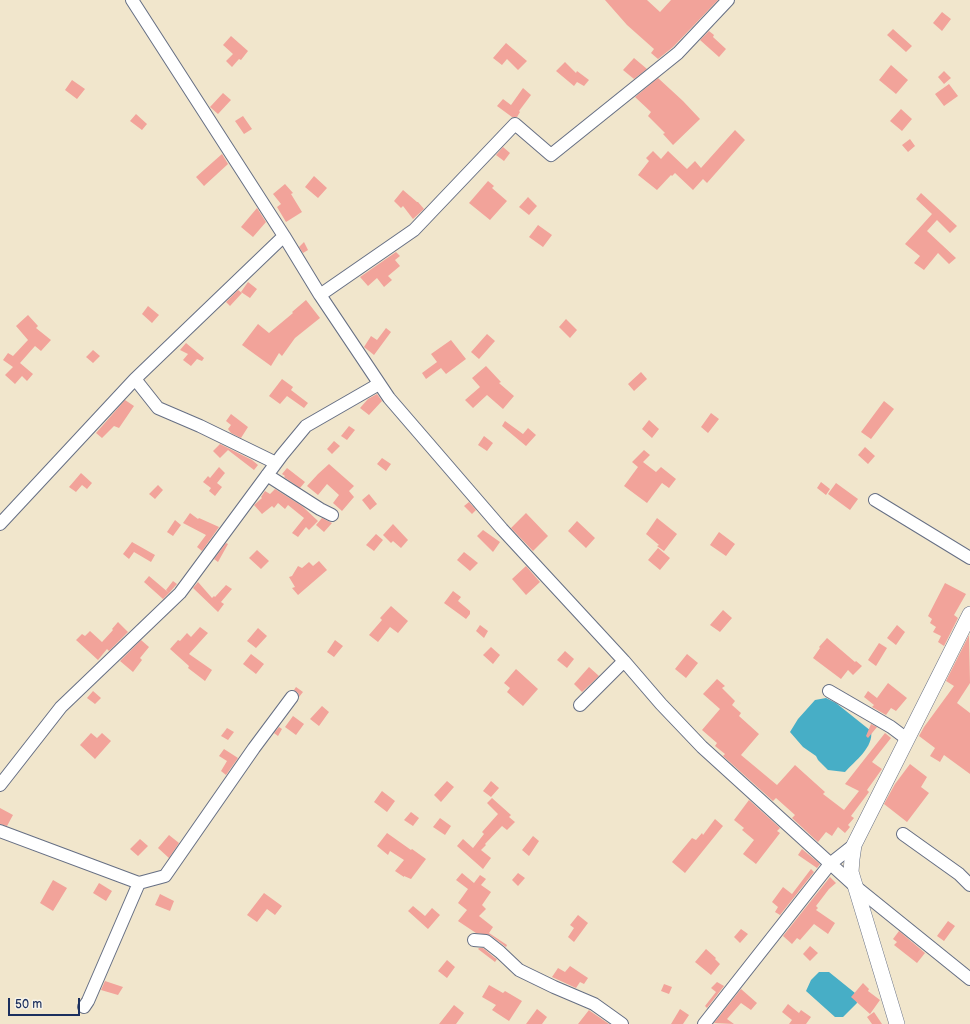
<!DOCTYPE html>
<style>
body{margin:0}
#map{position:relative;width:970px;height:1024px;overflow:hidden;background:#f1e6cc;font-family:"Balsamiq Sans",sans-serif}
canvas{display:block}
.scale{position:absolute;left:8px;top:998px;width:72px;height:18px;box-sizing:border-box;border:2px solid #1b2f5e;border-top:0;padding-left:5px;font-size:12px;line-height:14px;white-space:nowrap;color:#1b2f5e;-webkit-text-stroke:3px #f7f3e8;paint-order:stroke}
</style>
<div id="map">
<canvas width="970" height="1024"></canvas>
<div class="scale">50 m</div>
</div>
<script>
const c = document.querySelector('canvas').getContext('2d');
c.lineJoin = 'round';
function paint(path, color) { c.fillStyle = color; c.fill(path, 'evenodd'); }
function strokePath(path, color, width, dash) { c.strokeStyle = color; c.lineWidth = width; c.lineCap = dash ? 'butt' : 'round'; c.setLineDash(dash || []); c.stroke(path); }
const water = new Path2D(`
 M826,698L836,703L871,731C874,747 855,761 845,772L828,770L818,760L816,756L803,747L790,732L798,719L815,700Z
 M819,972H829L855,993L857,1003L843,1017H835L806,991L811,980Z`);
const building = new Path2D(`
 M605,0H647L660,12L671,0H718L673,47L658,59L651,53L654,49L627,25Z
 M942,12L951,19L942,31L933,23Z
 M893,29L912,46L906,52L887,35Z
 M709,31L714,35L713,37L726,49L719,57L700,40Z
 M231,36L248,51L241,60L239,59L232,67L226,61L233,54L223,45Z
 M506,43L527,61L518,70L507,59L502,65L493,58Z
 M634,58L647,69L634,79L623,70Z
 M565,62L576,73L577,71L589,80L584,86L577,82L574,86L556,71Z
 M891,65L908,80L896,94L879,80Z
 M944,71L951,78L944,84L938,77Z
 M658,78L683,101L700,119L673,145L663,134L665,133L648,116L651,112L635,97Z
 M72,80L85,89L77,99L65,90Z
 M949,84L958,96L944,106L935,94Z
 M523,88L531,95L519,111L520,112L517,117H512L497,106L503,99L511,105Z
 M223,93L231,100L218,114L210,107Z
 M901,109L912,119L902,131L890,121Z
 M136,114L147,124L142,130L130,121Z
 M243,116L252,129L244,134L235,121Z
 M735,130L745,140L707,183L703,179L693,190L675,173L672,176L671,175L657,190L638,175L649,161L646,158L653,151L661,159L668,151L687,169L695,161L701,168Z
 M910,139L915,146L908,152L902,145Z
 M503,147L510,153L504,161L496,155Z
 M222,154L228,164L204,186L196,177Z
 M314,176L327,188L318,198L305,187Z
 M488,181L494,186L492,188L507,201L490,220L469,203Z
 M285,184L293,193L291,194L302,212L286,222L277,207L281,204L273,194Z
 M403,190L417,202H418L424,209L413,219L403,206L401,208L394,201Z
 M921,193L957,226L950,233L937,220L927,231L956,258L949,264L938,253L924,270L914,263L920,256L905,244L932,214L916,199Z
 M528,197L537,206L529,215L519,207Z
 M257,208L266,222L253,237L241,227Z
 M538,225L552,235L543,247L529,237Z
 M304,242L308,250L303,253L299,247Z
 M396,252L400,256L395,260L400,266L388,276L392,280L384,287L377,278L368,286L360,277Z
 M248,282L257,289L250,298L241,292Z
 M238,290L242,293L230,306L226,302Z
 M306,300L320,318L295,338L282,356L279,353L271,366L242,345L258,324L269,333L293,313L292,312Z
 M148,306L159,315L152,323L142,314Z
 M28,315L38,326L36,328L51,340L41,351L35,346L20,363L33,374L27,381L22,376L15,384L5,375L13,367L3,360L8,353L13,356L28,340L16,326Z
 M566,319L577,330L570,338L559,327Z
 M386,328L391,332L374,355L364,347L371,336L377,340Z
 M487,334L495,341L479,359L471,352Z
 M451,340L466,359L446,374L441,368L426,379L422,373L437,362L431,354Z
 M186,343L204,358L202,361L197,359L191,366L183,360L188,354L180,350Z
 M93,350L100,356L93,363L86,357Z
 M486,366L501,382L499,383L514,396L503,409L487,395L473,408L465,400L480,387L472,378Z
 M641,372L647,379L634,391L628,384Z
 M282,379L293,387L291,390L308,403L304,408L287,396L280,404L269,396Z
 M377,394L382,401L369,415L360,408L368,399Z
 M125,400L134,406L119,428L114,426L102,438L96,433Z
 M884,401L894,409L871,439L861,432Z
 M711,413L719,419L708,433L701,427Z
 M231,414L248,427L241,438L231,433L228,429L231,425L226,421Z
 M649,420L659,429L652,438L642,429Z
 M505,421L523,434L528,428L536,435L526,446L502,426Z
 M349,426L355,430L347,440L341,436Z
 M484,436L493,443L487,451L478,445Z
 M334,441L340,446L332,454L327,449Z
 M220,444L252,460L258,465L254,470L228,450L220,458L213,451Z
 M865,447L875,456L868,464L858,455Z
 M644,450L650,455L643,462L656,472L661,467L676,479L669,488L662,483L647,503L624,486L638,467L632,462Z
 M382,458L391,464L386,471L377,464Z
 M329,464L354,486L349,491L354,497L342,511L333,503L339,495L327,484L318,495L307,486L318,474Z
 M219,467L225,473L217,483L222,487L215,496L209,491L211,488L203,482L208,476L210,478Z
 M287,468L305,482L300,488L284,477L285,476L282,474Z
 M81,473L92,483L87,489L82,485L76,492L69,487Z
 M821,482L830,489L826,495L817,488Z
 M836,483L858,499L850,510L828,494Z
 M158,485L163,490L155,499L149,494Z
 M275,489L302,506L318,521L309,530L306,527L298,537L292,533L304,518L288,505L285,509L278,503L274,508L272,506L262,514L254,505L262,498L261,497L265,491L270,494Z
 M369,494L377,504L370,510L362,500Z
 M469,502L476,510L472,514L464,506Z
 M190,513L198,519L199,518L219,527L202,551L197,547L206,535L183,523Z
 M526,513L548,536L533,551L511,528Z
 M322,518L332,523L324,532L316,525Z
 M657,518L677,534L664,551L657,546L659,545L646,534Z
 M175,520L181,525L173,536L167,532Z
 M577,521L595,538L586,548L568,531Z
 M393,524L408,540L401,548L393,541L391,543L383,535Z
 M483,530L500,542L493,552L477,536Z
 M719,532L735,544L726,556L710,545Z
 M376,534L383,540L374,551L366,545Z
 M132,542L155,555L151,562L134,552L129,559L123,554Z
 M226,543L228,544L218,562L214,559Z
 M658,548L670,558L660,570L648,560Z
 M257,550L269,561L261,569L249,558Z
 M464,552L478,563L470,571L457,560Z
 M319,561L327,570L298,595L292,588L295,587L289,577L292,576L298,566L302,568L309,562L313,566Z
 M526,566L540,582L526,595L512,579Z
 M149,576L169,593L163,599L144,582Z
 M173,581L177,584L169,593L166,590Z
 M198,582L212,598L214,596L215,597L226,585L232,589L221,602L224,604L218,612L193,588Z
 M945,583L966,594L954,615L958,618L944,646L938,642L941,636L933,632L936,627L930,623L932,619L928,616Z
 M453,591L461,597L458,601L470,611V614L466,619L444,603Z
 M391,606L408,621L398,633L390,627L378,642L369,635L382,620L380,618Z
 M723,610L732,618L720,632L710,625Z
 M118,622L128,632L109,651L107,649L98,660L76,640L82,634L85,636L90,631L102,642L113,630L112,629Z
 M480,625L488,631L484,638L476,631Z
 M897,625L905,632L896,645L887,638Z
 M200,627L208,633L189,654L212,670L205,681L188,668L189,666L170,649L178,640L180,641L187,633L191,637Z
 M258,628L267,636L256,648L247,641Z
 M969,635L970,683L957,703L970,713V774L944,755L940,762L930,756L935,748L919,736L924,727L954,686L946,681Z
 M827,638L855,662L856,661L862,666L853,675L848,670L841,679L813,658L820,648L819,647Z
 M141,640L149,647L140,658L142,660L133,672L120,661Z
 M335,640L343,646L334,657L327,652Z
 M879,643L887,648L876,666L868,660Z
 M491,647L500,655L493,664L483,655Z
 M565,651L574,659L567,668L557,660Z
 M251,654L264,664L256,674L243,664Z
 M687,654L698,663L686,678L675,669Z
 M589,667L599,676L582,692L574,684Z
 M516,669L538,689L523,706L507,692L510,688L504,683Z
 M717,679L725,686L722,688L735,701L732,705L741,713L739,716L759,734L741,755L777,785L795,765L825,792L823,794L844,810L859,791L845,784L885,733L891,738L872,762L882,769L867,790L869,792L851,816L854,818L848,825L850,827L845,833L838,827L832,836L826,832L818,842L792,818L795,815L776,798L773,801L723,756L725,754L715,746L717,743L702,730L720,709L703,694Z
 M888,683L907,698L896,711L891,708L886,715L872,707L874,705L864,697L868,691L877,698Z
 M296,687L303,692L299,697V694L294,690Z
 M93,691L101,698L95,704L87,698Z
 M322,706L329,712L319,726L310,719Z
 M293,716L304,724L296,735L285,727Z
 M871,724L877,727L868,738L866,736Z
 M279,727L282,729L278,736L274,733Z
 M227,728L234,732L228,740L221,736Z
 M91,733L97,738L102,733L111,741L95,759L80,745Z
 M224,749L238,758L226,775L221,771L227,761L219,756Z
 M910,764L927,777L921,787L929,793L907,822L884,804L895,784Z
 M447,781L454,787L441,802L434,795Z
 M491,781L499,788L491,797L483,791Z
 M382,791L395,801L387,812L374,802Z
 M492,798L511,815L509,817L515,822L507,830L502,826L485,844L486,845L481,850L491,858L483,869L457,846L463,839L473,848L484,834L482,832L498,814L487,803Z
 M749,800L780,828L777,831L780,833L756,864L743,854L754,840L742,830L744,828L734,820Z
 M0,808L13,815L7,826L0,824Z
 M411,812L419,818L413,826L404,820Z
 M440,818L451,826L445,835L433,827Z
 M715,819L723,826L685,873L672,862L692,838L696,840L702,833L703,835Z
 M387,833L411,850L412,849L426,859L411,879L404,876V877L395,871L404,860L390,851L388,855L377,846Z
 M169,835L179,843L169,858L158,848Z
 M533,836L539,841L529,856L522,850Z
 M140,839L148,846L138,856L130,849Z
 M802,849L820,864L817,868L798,855Z
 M811,869L814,872L780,915L775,912L778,907L772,902L783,887L792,894Z
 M462,873L474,883L480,875L486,879L481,885L491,892L482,905L486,909L479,916L493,927L489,933L507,945L506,947L490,935L476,933L458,921L467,910L458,903L468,889L456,880Z
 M518,873L525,878L518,886L512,880Z
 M830,877L836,883L829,889L816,906L818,908L816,910L835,923L828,934L814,924L800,940L797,938L792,944L783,936Z
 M53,880L67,888L53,911L40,903Z
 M99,883L112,891L106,901L93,893Z
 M264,893L282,906L275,915L267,909L257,922L247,915Z
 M160,894L174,901L170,911L155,905Z
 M413,906L425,916L432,908L440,915L428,929L408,911Z
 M578,915L588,923L574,942L568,937L574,928L570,925Z
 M948,921L955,926L944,941L937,936Z
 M741,929L748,934L740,943L734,937Z
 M899,931L925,953L917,963L894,945L897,942L893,939Z
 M810,946L818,953L810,961L803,954Z
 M479,948H483L495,958L497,959L495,962L478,949Z
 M706,949L716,958L715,959L720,964L711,975L695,962Z
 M447,960L455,967L447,978L438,971Z
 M570,966L588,978L584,984L580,982L576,988L552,977L558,968L565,972Z
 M105,981L123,987L118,995L101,990Z
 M717,982L724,986L707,1008L705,1006L716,992L711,988Z
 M863,983L869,989L868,991L880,1000L870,1014L851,997Z
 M664,984L672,987L669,994L661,991Z
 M489,985L503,993L505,991L522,1001L509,1021L492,1010L496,1005L482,997Z
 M741,989L757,1003L751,1010L741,1003L727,1019L734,1024L714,1023Z
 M788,1004L799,1013L801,1010L811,1017L806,1024H789L792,1020L782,1012Z
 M454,1005L464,1013L456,1024H439Z
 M537,1009L547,1017L542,1024H526Z
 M680,1009L689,1015L683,1024H671Z
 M589,1010L590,1011L609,1024H578Z
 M874,1012L882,1024H872L867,1017Z`);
const minor = new Path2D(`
 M132,0L284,236L320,295L389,398L502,529L624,661L661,704L702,747L856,887L970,979
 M320,295L414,230L515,124L551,155L678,53L728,0
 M135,379L158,408L200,426L276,463
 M267,475L320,509L332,515
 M875,500L970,558
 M0,524L135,379L284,236
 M829,691L891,727L907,739
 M580,705L624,661
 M0,785L61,707L180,593L282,455L306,426L379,384
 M0,831L139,883
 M903,834L959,874L970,885
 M474,940L486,941L500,952L519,970L554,987L594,1004L622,1024
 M84,1007L88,1001L139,883L165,876L254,748L292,697
 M704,1024L830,864L854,845`);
const major = new Path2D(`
 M897,1024L851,872L852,859L854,845L970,614`);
paint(water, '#47aec6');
paint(building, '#f2a39a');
strokePath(minor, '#666f84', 14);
strokePath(major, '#666f84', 16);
strokePath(minor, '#fff', 12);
strokePath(major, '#fff', 15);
</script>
